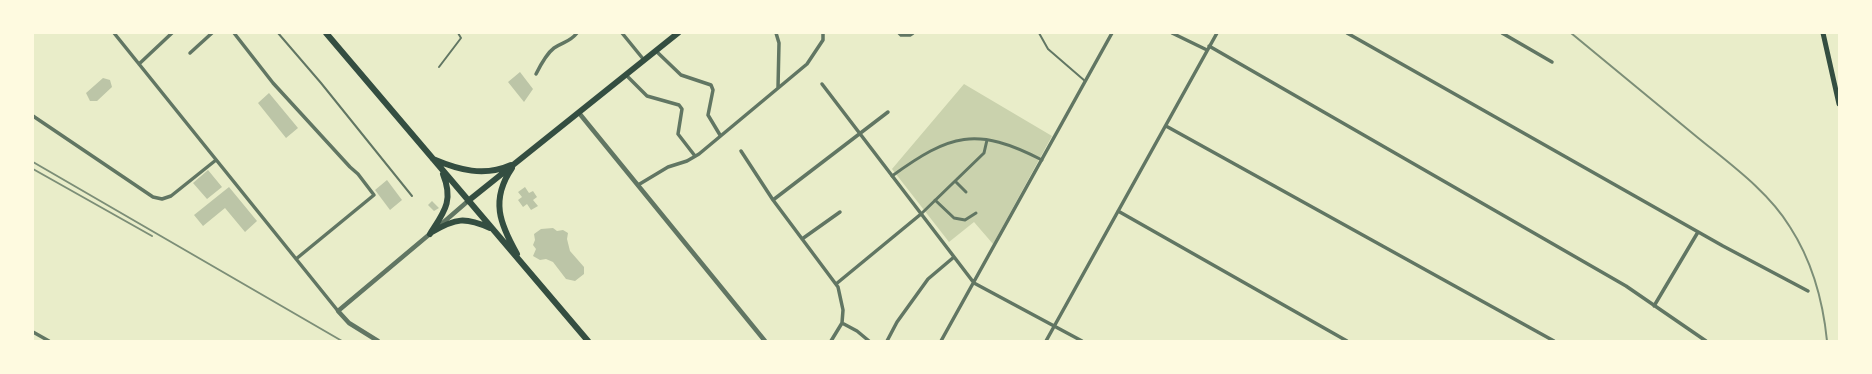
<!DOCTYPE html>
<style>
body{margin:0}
#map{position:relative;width:1872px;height:374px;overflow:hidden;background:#e9edc9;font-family:Lato,sans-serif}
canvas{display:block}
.frame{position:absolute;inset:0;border:34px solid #fefae0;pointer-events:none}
</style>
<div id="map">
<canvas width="1872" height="374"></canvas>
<div class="frame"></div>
</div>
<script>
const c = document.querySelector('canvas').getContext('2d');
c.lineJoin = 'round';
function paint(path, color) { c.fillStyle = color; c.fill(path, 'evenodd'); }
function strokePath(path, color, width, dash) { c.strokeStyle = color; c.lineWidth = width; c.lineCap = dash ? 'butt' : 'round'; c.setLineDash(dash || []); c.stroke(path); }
const green = new Path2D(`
 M964,84L1052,136L993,244L974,222L949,242L892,169Z`);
const building = new Path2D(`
 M520,72L533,89L524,102L508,82Z
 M103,78L110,80L112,87L97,101H90L86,93Z
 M269,93L298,128L286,138L258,103Z
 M208,170L222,187L207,199L193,183Z
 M387,180L402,200L390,210L375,190Z
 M229,187L257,221L245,232L225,208L203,226L194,215Z
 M525,187L529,193L533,191L537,197L533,200L538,206L531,210L527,204L523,207L518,200L522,197L518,192Z
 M432,201L439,208L434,211L428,205Z
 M553,228L557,231L563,230L568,233L567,239L570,251L584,267V274L575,281L566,279L553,262L546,259L540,260L533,256L536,249L533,245L535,240L534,234L541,229Z`);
const service = new Path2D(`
 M278,33L321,83L412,196
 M1039,33L1048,49L1085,81
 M439,67L458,42L461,38L458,33`);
const pedestrian = new Path2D(`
 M892,176C950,134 976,126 1042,160
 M955,181L966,192
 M935,200L954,218L965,220L976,213
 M921,214L984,153L987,140`);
const minor = new Path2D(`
 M114,33L338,311
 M234,33L273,83L350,167L358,174L374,195L296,259
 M622,33L644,60
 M776,33L779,43L778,88
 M899,33L901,35H910L913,33
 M1172,33L1207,50
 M1347,33L1723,246L1808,291
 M1502,33L1552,62
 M1209,46L1626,286L1706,341
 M656,51L681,75L711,85L713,90L708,115L720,135
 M190,53L212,33
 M139,64L172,33
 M536,74C540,66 546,54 554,48C563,42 570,42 577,33
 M626,75L647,96L679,105L682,109L678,134L695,156
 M822,84L974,283L1082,341
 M33,116L153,197L162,199L171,196L216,160
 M1166,126L1554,341
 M741,151L773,200L838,287L843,310L842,323L831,341
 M638,185L668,167L687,161L699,154L807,64L823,40V33
 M773,200L888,112
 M1118,211L1347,341
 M802,239L840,212
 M836,284L921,214
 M1654,306L1698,232
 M842,323L857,331L869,341
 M33,332L49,341
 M887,341L897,322L928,279L954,257
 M941,341L1112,33
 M1046,341L1217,33`);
const tertiary = new Path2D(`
 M579,113L765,341
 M438,227L468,201
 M378,341L349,323L338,311L431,233`);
const secondary = new Path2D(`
 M1823,33L1839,104`);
const primary = new Path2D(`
 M326,33L588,341
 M433,159C459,170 484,177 511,165
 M512,168C490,200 500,224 517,254
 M468,201L678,33
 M432,232C456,218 465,217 490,228
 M430,234C444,212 454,201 443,174`);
const rail = new Path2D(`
 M1571,33C1613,68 1655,102 1697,137C1730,164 1768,191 1790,227C1812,261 1823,301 1827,341
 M33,162L342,341
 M33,169L152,236`);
paint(green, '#cad2ad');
paint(building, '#bcc5a7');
strokePath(service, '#617663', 2);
strokePath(pedestrian, '#617663', 3);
strokePath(minor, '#617663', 3.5);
strokePath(tertiary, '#617663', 4.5);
strokePath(secondary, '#344e41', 5);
strokePath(primary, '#344e41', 6);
strokePath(rail, '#7c8e77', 2);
</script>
